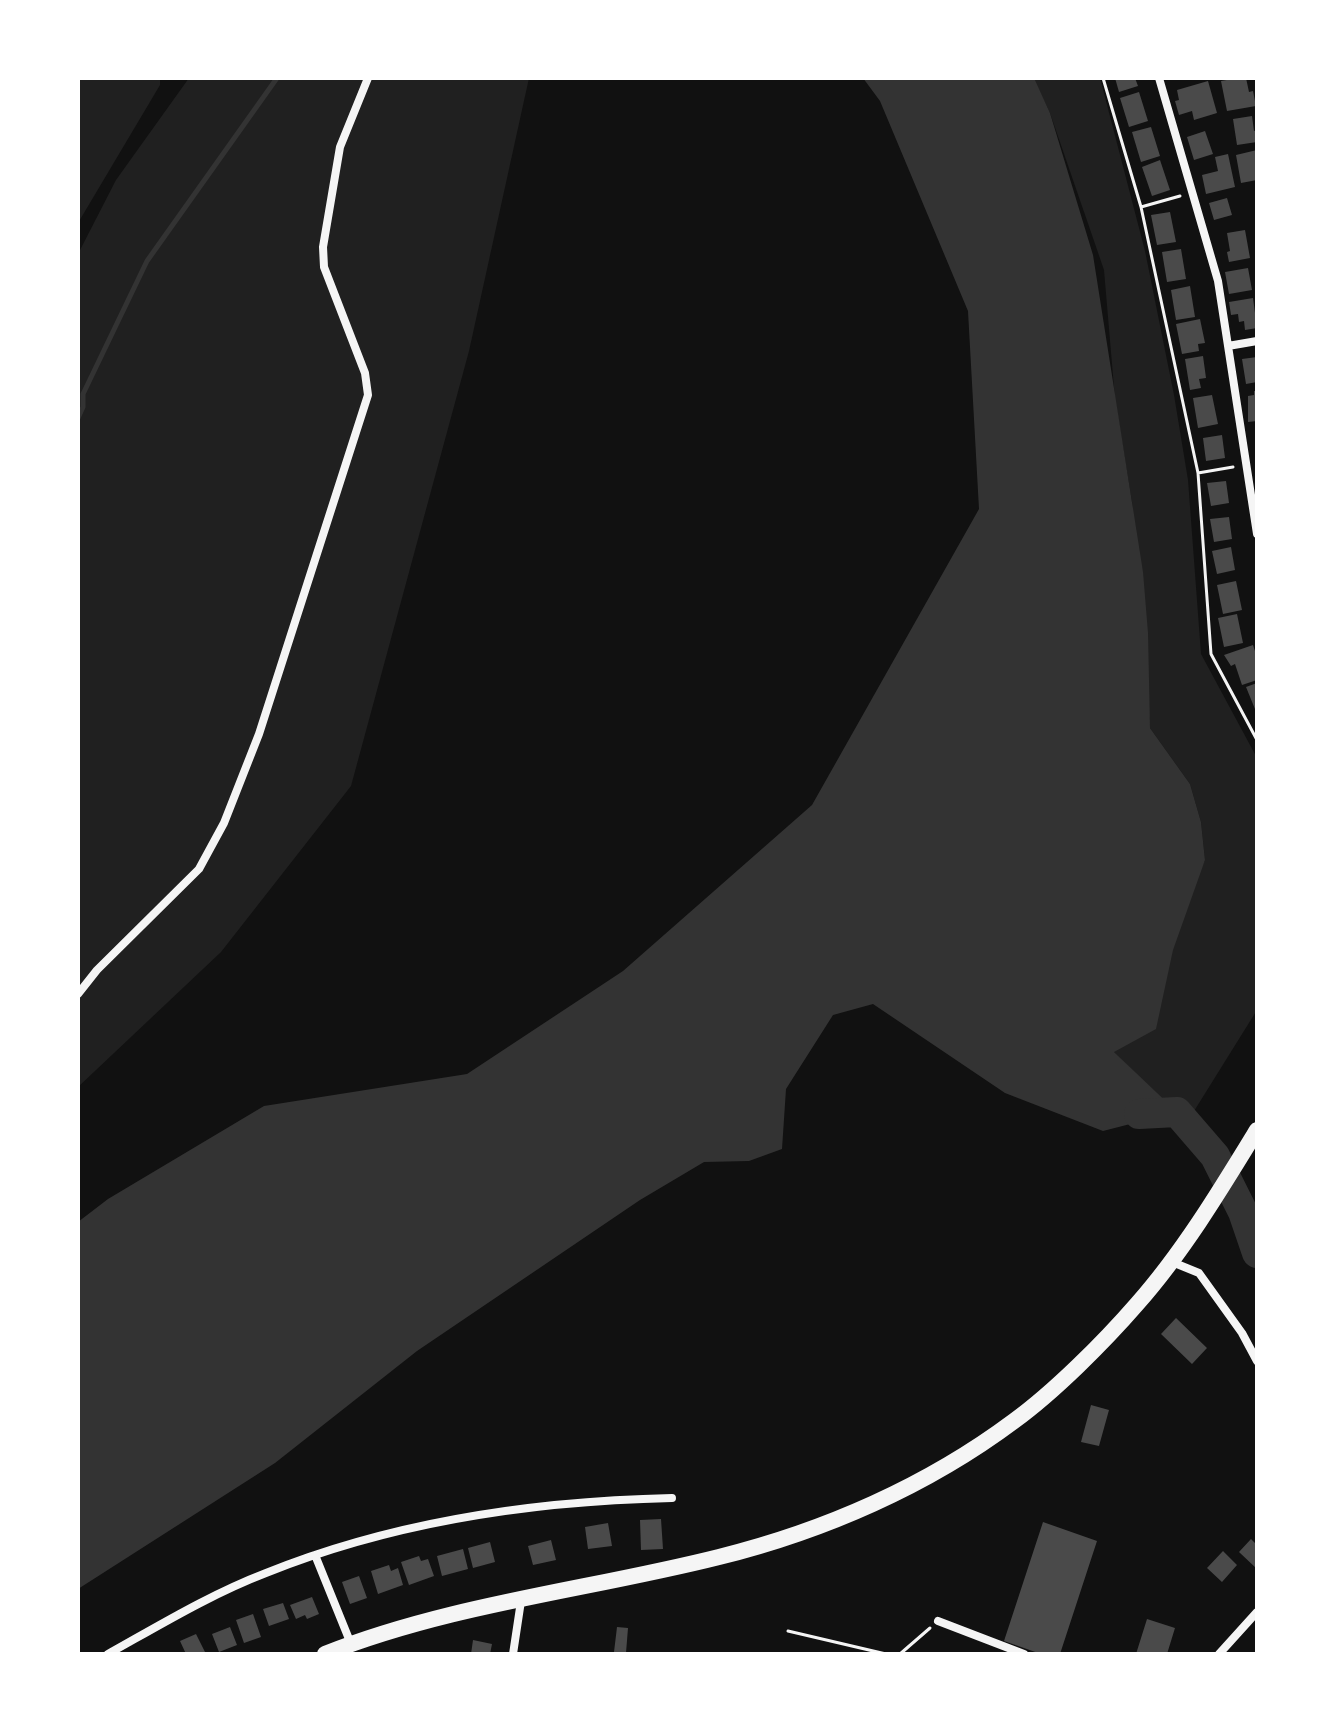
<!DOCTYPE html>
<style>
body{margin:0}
#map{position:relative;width:1335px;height:1732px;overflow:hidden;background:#111;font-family:"Times New Roman",serif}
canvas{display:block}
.frame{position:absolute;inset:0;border:80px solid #fff;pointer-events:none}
</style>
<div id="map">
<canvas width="1335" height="1732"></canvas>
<div class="frame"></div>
</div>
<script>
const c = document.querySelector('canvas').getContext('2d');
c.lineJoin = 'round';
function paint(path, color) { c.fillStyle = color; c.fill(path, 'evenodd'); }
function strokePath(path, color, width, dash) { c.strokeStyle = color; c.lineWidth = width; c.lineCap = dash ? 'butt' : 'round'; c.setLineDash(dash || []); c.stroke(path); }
const green = new Path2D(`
 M78,78H160V85L78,223Z
 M189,78H529L469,351L351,786L221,952L78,1087V254L116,180Z
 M1033,78H1100L1145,251L1174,395L1188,480L1201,654L1257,758V1010L1186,1124L1114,1052L1205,860L1201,822L1190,784L1150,728L1132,502L1115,399L1104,270L1050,113Z`);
const water = new Path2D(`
 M863,78H1034L1050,113L1093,255L1143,572L1148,633L1150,728L1190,784L1201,822L1205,860L1173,950L1156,1029L1114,1052L1177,1112L1103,1131L1005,1093L873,1004L833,1015L786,1089L782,1149L749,1161L704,1162L640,1200L417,1351L275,1463L78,1589V1222L108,1199L264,1106L467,1074L623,971L812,805L979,509L968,311L880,101Z`);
const stream = new Path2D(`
 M78,418L83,407V394L147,261L277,78`);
const river = new Path2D(`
 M1139,1114L1177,1112L1215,1156L1243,1212L1257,1253`);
const building = new Path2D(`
 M1115,78H1135L1138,86L1119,92Z
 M1238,78H1246L1249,92L1253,91L1256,106L1227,111L1221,81Z
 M1208,81L1217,113L1194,120L1192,111L1179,115L1175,101L1179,100L1177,90Z
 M1139,92L1148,121L1129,127L1120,98Z
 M1252,116L1254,131L1257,130V142L1237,145L1233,119Z
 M1151,127L1160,156L1141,162L1132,132Z
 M1205,131L1213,154L1194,160L1187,137Z
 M1257,150V180L1241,183L1236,155Z
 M1228,154L1235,187L1206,194L1202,175L1218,171L1215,157Z
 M1160,160L1170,190L1152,196L1142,167Z
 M1227,198L1232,215L1214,220L1209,203Z
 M1170,212L1176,242L1157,245L1151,215Z
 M1245,230L1250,258L1229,262L1227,252L1230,251L1227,233Z
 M1181,249L1186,279L1167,282L1162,252Z
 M1248,268L1252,290L1229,294L1225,272Z
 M1190,286L1195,317L1176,320L1171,290Z
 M1253,298L1257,328L1245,330L1244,321L1239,322L1238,314L1231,315L1229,302Z
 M1200,319L1205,343L1198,344L1199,351L1182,354L1176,324Z
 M1203,356L1206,378L1199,379L1201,388L1190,390L1185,359Z
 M1257,357V382L1246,384L1242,359Z
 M1254,391H1257V421L1248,422V396L1254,395Z
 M1212,395L1218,424L1198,428L1193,398Z
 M1222,435L1225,458L1206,461L1203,438Z
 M1226,481L1229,503L1211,506L1207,483Z
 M1229,517L1232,539L1214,542L1210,519Z
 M1231,547L1235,570L1217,574L1212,551Z
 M1236,581L1242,610L1223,614L1217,585Z
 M1237,614L1243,643L1224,647L1218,618Z
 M1253,645L1257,657V680L1242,685L1235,664L1231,666L1224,655Z
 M1257,683V714L1246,687Z
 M1176,1318L1207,1348L1192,1364L1161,1334Z
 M1091,1405L1109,1410L1099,1446L1081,1442Z
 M661,1519L663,1549L641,1550L640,1520Z
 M1043,1522L1097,1541L1060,1654H1041L1004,1641Z
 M608,1523L612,1546L588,1549L585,1527Z
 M1251,1539L1257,1545V1569L1239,1552Z
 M551,1540L556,1560L533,1565L528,1546Z
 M490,1542L495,1562L473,1568L468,1548Z
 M463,1549L468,1569L442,1576L437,1556Z
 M1223,1551L1237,1565L1222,1582L1207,1568Z
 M419,1556L421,1561L428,1559L434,1576L409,1585L401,1562Z
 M389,1565L391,1571L398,1568L403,1585L378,1594L371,1571Z
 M359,1576L367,1598L350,1604L342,1582Z
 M312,1597L319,1614L307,1619L305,1615L296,1619L290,1605Z
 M283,1603L289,1619L269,1626L263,1609Z
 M253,1614L261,1637L244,1643L236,1620Z
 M1147,1619L1175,1628L1167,1654H1136Z
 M230,1627L237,1645L219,1652L212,1634Z
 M617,1627L628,1628L626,1653L614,1652Z
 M196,1634L206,1654H186L180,1641Z
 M473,1640L492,1644L490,1654H471Z`);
const path = new Path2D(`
 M1103,78L1141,207L1198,473L1211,654L1257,740
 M1141,207L1180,196
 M1198,473L1233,467
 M788,1631L886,1654
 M900,1654L930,1628`);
const minor = new Path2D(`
 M1159,78L1218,281L1257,534
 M1228,346L1257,341
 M78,994L97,970L199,869L224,823L259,734L368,395L365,373L324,267L323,247L340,147L368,78
 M1172,1262L1199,1273L1242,1333L1257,1361
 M315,1555L351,1644
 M938,1621L1024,1654
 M108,1654C160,1625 211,1594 266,1573C395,1521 533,1501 672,1498
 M513,1654L521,1601
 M1219,1654L1257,1612`);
const primary = new Path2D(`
 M325,1654C451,1604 588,1590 719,1557C824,1531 927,1486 1014,1421C1054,1392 1104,1342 1137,1304C1183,1252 1221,1189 1257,1130`);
paint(green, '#202020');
paint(water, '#333');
strokePath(stream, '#333', 5);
strokePath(river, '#333', 30);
paint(building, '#4a4a4a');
strokePath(path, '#f5f5f5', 3);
strokePath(minor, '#f5f5f5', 8);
strokePath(primary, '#f5f5f5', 16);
</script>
